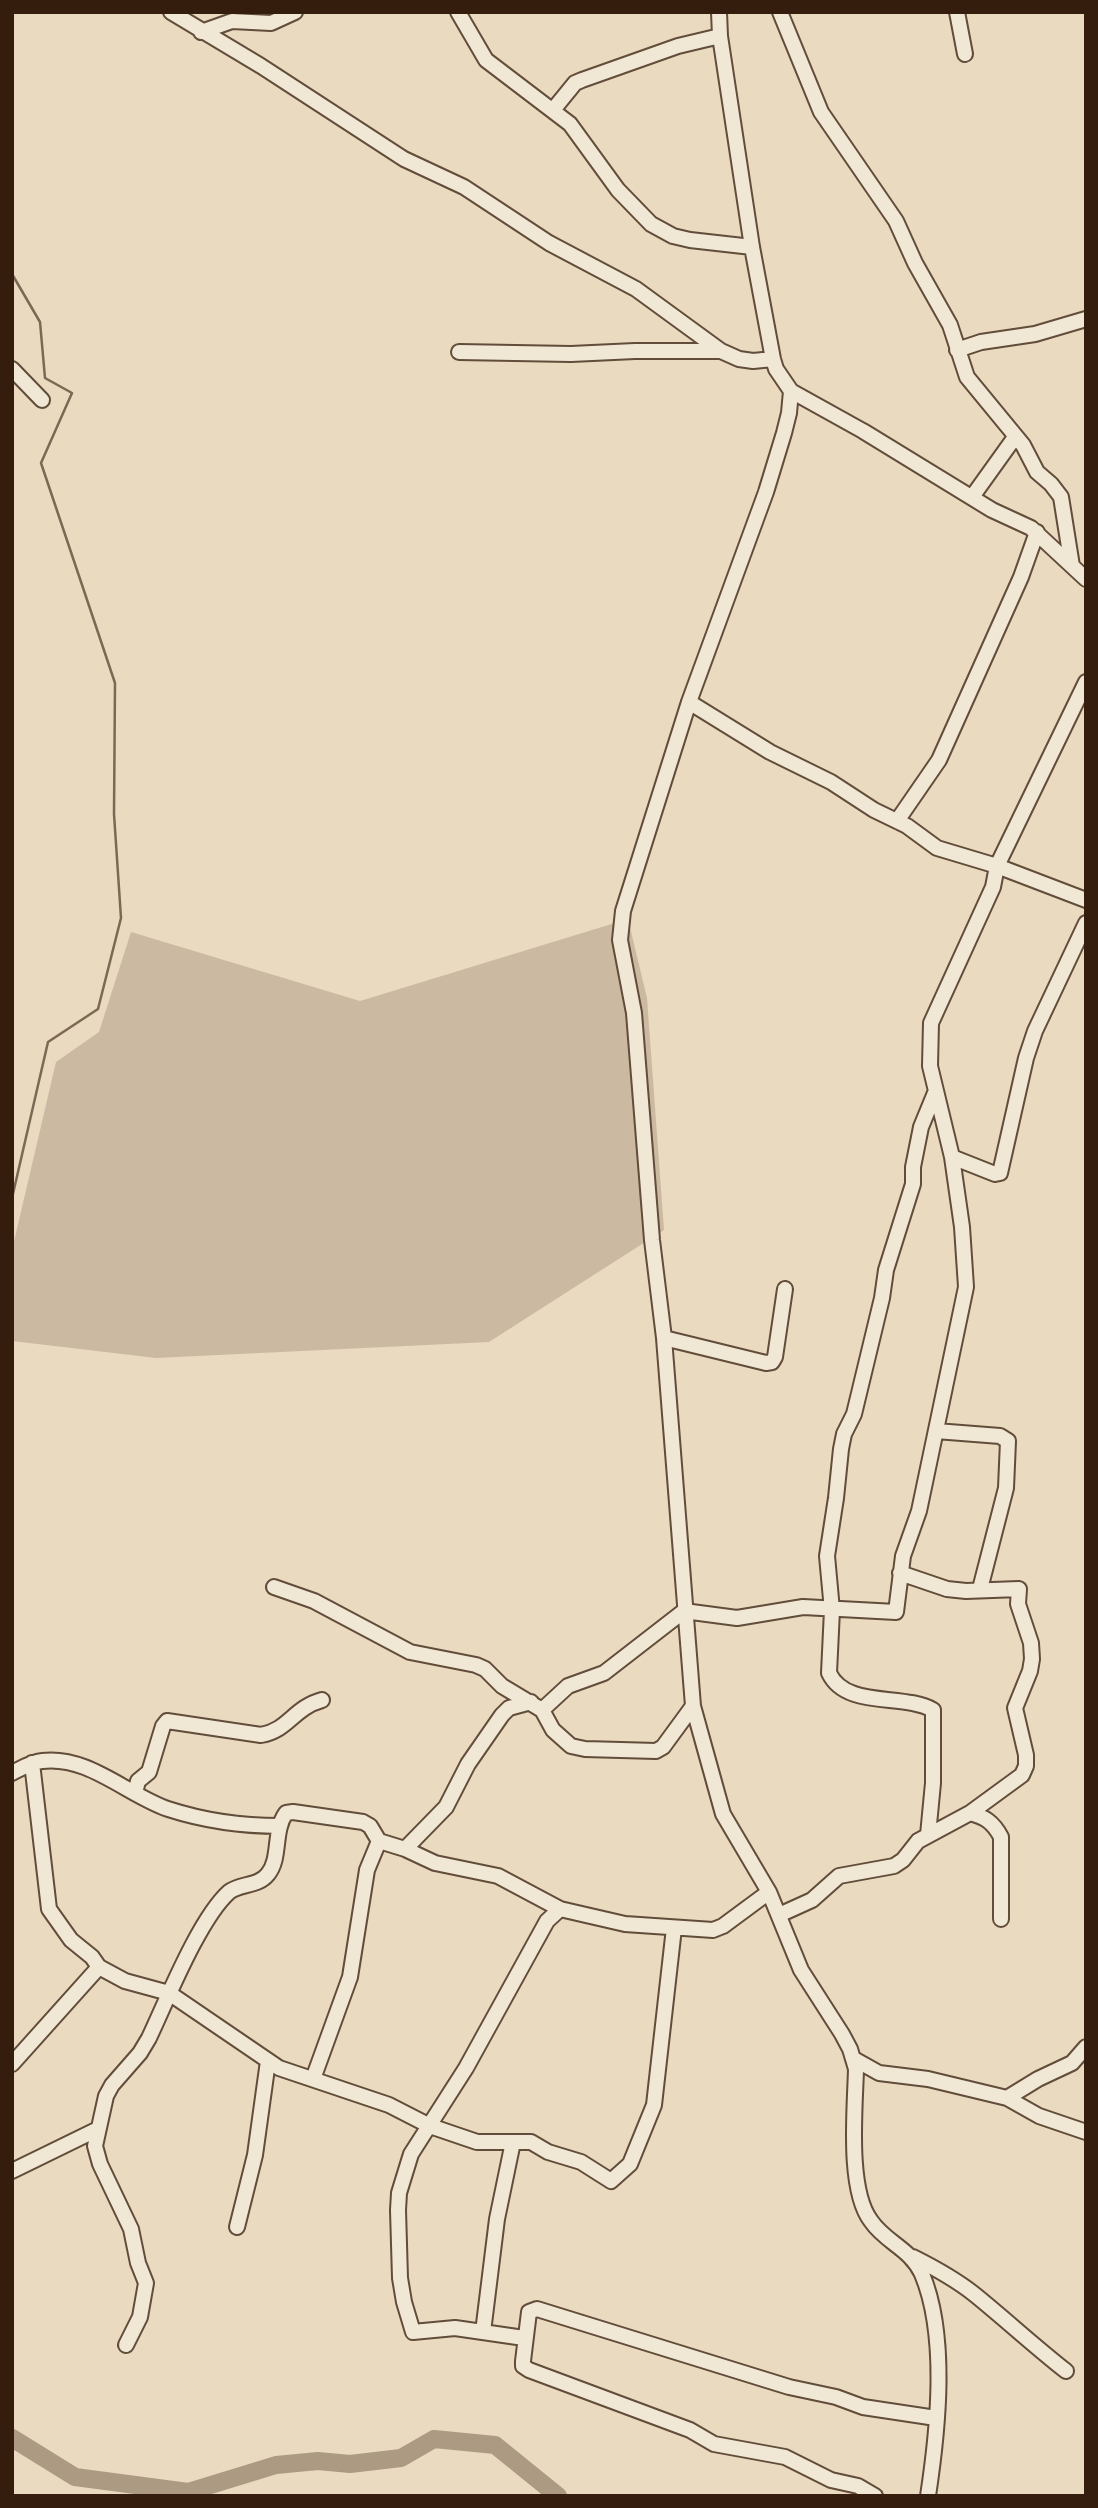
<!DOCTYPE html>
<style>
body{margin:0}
#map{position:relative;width:1098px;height:2508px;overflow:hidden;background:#eadabf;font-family:"IM FELL Great Primer",serif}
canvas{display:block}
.frame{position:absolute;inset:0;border:14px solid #351d0e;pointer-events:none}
</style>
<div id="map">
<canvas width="1098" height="2508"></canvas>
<div class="frame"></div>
</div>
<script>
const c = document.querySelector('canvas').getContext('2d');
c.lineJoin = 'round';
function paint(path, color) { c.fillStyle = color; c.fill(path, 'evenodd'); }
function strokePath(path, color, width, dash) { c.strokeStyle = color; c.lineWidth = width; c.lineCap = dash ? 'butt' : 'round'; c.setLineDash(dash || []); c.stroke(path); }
const green = new Path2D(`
 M628,919L647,998L664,1230L489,1342L156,1358L12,1341V1250L56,1062L99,1032L131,932L360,1001Z`);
const stream = new Path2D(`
 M12,274L40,322L45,378L72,393L41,463L115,683L114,814L121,918L98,1009L48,1042L12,1198`);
const river = new Path2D(`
 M12,2438L75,2477L188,2492L276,2465L318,2461L350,2464L401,2458L434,2439L495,2445L558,2496`);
const minor = new Path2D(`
 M171,12L261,66L404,159L464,187L549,243L636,289L721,351L739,359L753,361L773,359
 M458,12L486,60L570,124L618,190L651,224L673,236L690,240L752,247
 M719,12L720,36L752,247L773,359L776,369L791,391L789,413L784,433L766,492L689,702L623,911L620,940L634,1013L652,1240L664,1338L693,1706L723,1814L769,1892L801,1970L842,2034L850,2049L856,2069C855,2108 847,2190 871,2221C886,2243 910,2248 922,2274C948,2336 938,2430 928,2496
 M780,12L821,112L896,221L915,263L950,325L967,377L1023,445L1037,472L1051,484L1061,497L1072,566
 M957,12L965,54
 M201,32L232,21L271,23L295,12
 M553,110L575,83L582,80L678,46L720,36
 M957,350L981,342L1035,334L1086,319
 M459,352L571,354L635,351H721
 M12,369L42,400
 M791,391L863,431L992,510L1031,528L1086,579
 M972,497L1015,437
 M689,702L770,752L831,782L874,810L907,826L937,848L997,866L1086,900
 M897,821L939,760L1021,577L1037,532
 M952,1157L995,1174L1000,1173L1026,1058L1035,1031L1086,923
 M664,1338L766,1363L772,1362L775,1357L785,1289
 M936,1431L1000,1436L1008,1441L1006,1488L980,1589
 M274,1587L314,1601L410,1652L476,1665L485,1669L502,1686L542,1710L553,1730L571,1746L585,1749L656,1751L663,1747L693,1706
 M542,1710L568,1686L604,1673L684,1611L737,1618L803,1607L896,1612L903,1556L919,1511L966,1287L962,1227L952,1157L930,1066L931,1023L993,887L997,866L1086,682
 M32,1763L49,1909L71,1940L92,1957L99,1967L125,1981L169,1993L279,2068L389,2105L430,2126L477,2142H531L548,2152L581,2162L611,2181L630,2164L654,2105L674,1928
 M12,1773C22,1768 31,1762 42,1761C88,1755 127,1795 168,1809C205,1821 240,1826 280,1826
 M135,1793L138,1781L149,1772L163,1726L167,1721L261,1735C289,1730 293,1708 322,1700
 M970,1813C985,1817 993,1822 1001,1837V1919
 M928,1835L933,1783V1710C903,1693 846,1709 829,1673L832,1610L827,1556L836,1498L841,1449L844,1434L854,1414L882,1298L886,1270L913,1184V1167L921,1127L935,1093
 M405,1849L446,1807L468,1764L502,1715L509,1708L531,1702
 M779,1915L812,1900L839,1876L894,1866L903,1860L918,1841L970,1813L1022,1775L1026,1766V1755L1015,1708L1030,1671L1032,1659L1031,1643L1018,1604L1019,1589L966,1591L947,1589L900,1573
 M854,2059L879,2073L928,2079L1007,2098L1039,2116L1086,2132
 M12,2064L99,1967
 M313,2079L350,1977L367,1870L379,1841
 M1007,2098L1038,2079L1072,2063L1086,2047
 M12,2171L98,2129
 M237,2227L255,2155L268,2061
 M913,2257C935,2268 955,2279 974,2294C1005,2319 1034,2346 1066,2371
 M483,2332L497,2219L513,2142
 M524,2338L455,2328L413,2332L404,2302L400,2278L398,2210L399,2193L411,2154L466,2068L547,1921L560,1909
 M126,2345L140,2317L146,2283L138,2263L131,2229L100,2164L95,2146L106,2096L112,2085L140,2053L149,2038C167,2000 199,1919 229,1892C240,1883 258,1887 268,1874C281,1858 273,1831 286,1813L293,1812L363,1822L370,1826L379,1841L405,1849L435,1863L498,1876L560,1909L625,1924L713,1930L723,1926L769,1892
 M875,2496L858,2486L831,2480L785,2457L714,2444L690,2430L529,2370L523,2366V2361L529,2312L537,2309L789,2387L836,2397L863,2407L936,2418`);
paint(green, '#cbbaa1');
strokePath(stream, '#7c6854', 2.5);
strokePath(river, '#ac9a83', 18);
strokePath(minor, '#624c3a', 18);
strokePath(minor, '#f1e7d5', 14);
</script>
